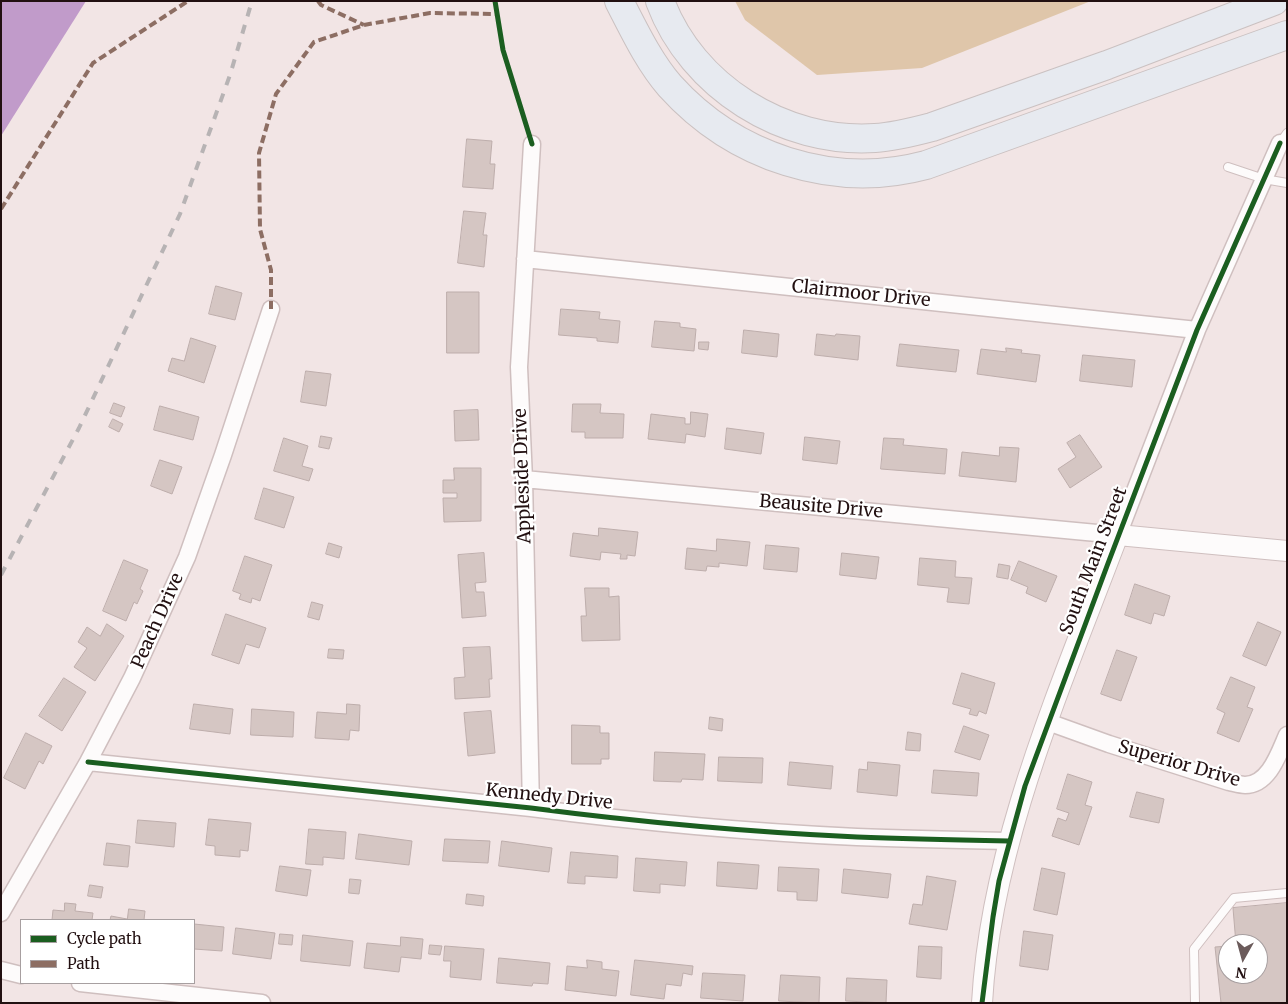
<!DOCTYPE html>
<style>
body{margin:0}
#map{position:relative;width:1288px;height:1004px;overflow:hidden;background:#f2e5e5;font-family:Merriweather,serif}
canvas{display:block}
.frame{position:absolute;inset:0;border:2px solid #221011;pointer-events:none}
.legend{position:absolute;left:20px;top:919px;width:175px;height:65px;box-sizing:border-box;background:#fff;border:1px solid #a79fa0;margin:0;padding:6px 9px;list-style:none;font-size:15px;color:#221011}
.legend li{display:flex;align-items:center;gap:10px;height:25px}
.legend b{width:25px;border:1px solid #a79fa0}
.north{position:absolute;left:1218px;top:934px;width:50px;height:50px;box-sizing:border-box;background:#fff;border:1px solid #a79fa0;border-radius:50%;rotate:187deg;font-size:14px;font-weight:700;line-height:20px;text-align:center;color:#221011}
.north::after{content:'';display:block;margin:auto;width:18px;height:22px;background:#6b5b5b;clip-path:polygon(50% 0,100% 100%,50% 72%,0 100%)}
</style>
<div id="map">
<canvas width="1288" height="1004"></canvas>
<div class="frame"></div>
<ul class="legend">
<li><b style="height:6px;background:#1b5e20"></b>Cycle path</li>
<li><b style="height:6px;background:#8d6e63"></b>Path</li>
</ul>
<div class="north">N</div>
</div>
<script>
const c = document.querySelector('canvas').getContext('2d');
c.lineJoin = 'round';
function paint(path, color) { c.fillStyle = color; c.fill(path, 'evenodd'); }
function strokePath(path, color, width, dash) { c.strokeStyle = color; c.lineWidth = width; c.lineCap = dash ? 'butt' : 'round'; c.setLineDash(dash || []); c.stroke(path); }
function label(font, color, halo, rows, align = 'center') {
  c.font = font + ' Merriweather,serif'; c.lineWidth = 4.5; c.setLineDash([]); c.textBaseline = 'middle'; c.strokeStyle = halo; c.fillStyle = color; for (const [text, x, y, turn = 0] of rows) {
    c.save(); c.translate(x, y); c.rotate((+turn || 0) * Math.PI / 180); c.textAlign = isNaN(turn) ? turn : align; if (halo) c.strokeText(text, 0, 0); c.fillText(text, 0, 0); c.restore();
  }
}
const green = new Path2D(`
 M735,1H1091L922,68L817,75L745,20Z`);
const water = new Path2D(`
 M1,1H86L1,136Z`);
const building = new Path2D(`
 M467,139L492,141L490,164H495L493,189L463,187Z
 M464,211L486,213L483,235H487L484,267L458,263Z
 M216,286L242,293L235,320L209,314Z
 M447,292H479V353H447Z
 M561,309L600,312L599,319L620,321L618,343L597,341V338L559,335Z
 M655,321L680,323V327L696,329L694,351L652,347Z
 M744,330L779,334L777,357L742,353Z
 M817,334L835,336L836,334L860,336L858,360L815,355Z
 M191,338L216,346L204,383L168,371L172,358L184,361Z
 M699,342H709L708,350L699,349Z
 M900,344L959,350L956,372L897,366Z
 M1006,348L1022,350L1021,353L1040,355L1036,382L977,374L981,349L1006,352Z
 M1083,355L1135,360L1132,387L1080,381Z
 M306,371L331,374L326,406L301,402Z
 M114,403L125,407L121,417L110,413Z
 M573,404H601L600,413L624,414L623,438H585V432H572Z
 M160,406L199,417L193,440L154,430Z
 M478,410L479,440L455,441L454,411Z
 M691,412L708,414L705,437L686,434L685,443L648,439L651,414L685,418V424H690Z
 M113,419L123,424L119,432L109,427Z
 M727,428L764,433L761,454L725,449Z
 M1080,435L1102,467L1070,488L1058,469L1076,457L1067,443Z
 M321,436L332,438L329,449L319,447Z
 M805,437L840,441L837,464L803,460Z
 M284,438L308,446L302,466L313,469L309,481L274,471Z
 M884,438L904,439L903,445L947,449L945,474L881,469Z
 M1000,447L1019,448L1016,482L959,476L962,452L999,456Z
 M160,460L182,467L172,494L151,486Z
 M454,468H481V521L444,522L443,498H457V493H443V480H454Z
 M264,488L294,497L284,528L255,519Z
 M599,528L638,532L635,556L627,555V559H620L621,554L601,552L600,560L570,556L573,533L598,536Z
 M717,539L750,542L747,566L719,563V567L707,566L706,571L685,569L687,548L716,551Z
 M329,543L342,547L339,558L326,554Z
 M766,545L799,548L797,572L764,569Z
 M484,553L486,582L475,583L476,592H484L486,616L462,618L458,555Z
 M842,553L879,557L876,579L840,575Z
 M245,556L272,565L260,601L252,598L251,603L239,599L241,594L233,591Z
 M920,558L956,561L955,577L972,578L969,604L947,602L949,588L918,585Z
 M124,560L148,570L140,589L143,591L137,604L134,602L126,621L103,611Z
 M1019,561L1057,576L1046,602L1026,593L1028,587L1011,580Z
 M999,564L1010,566L1008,579L997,577Z
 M1135,584L1170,596L1164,616L1154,613L1151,624L1125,615Z
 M585,588H609V597L619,596L620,640L582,641L581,616H586Z
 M312,602L323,605L319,620L308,617Z
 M226,614L266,628L259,648L246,644L239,664L212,655Z
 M1258,622L1281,632L1266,666L1243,656Z
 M107,624L124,636L95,681L74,667L87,648L78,642L87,627L100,636Z
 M490,647L492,679H489L490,697L455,699L454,678L465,677L463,648Z
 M329,649L344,650L343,659L328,658Z
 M1117,650L1137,657L1121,701L1101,694Z
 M962,673L995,683L986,714L979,711L977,716L969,714L971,709L953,704Z
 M1231,677L1255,687L1247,707L1253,709L1239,742L1217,733L1225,713L1217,709Z
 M64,678L86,692L62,731L39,716Z
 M194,704L233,709L230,734L190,729Z
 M347,704L360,705L359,731L350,730L349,740L315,738L317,712L346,714Z
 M252,709L294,712L293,737L251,735Z
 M491,711L495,753L468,756L464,713Z
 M710,717L723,719L722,731L709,729Z
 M572,725L600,726V733H609V759H601V764H572Z
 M964,726L989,735L980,760L955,752Z
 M908,732L921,734L920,751L906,750Z
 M26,733L52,746L43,764L39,761L25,789L4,778Z
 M655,752L705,754L703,780L682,779L681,782L654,781Z
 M719,757L763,758L762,783L718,781Z
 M790,762L833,766L831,789L788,785Z
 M868,762L900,765L897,796L857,792L859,769L867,770Z
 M934,770L979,773L977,796L932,793Z
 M1068,774L1092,782L1085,805L1092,807L1079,845L1052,836L1058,818L1066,821L1069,813L1057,809Z
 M1137,792L1164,799L1159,823L1130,817Z
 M209,819L251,823L248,851L240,850V857L215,855V846L206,845Z
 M138,820L176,823L174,847L136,843Z
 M309,829L346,832L344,859L323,857V865L306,864Z
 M359,834L412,841L409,865L356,859Z
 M445,839L490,841L488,863L443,861Z
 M502,841L552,848L549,872L499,866Z
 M107,843L130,846L128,867L104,865Z
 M571,852L618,856L617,878L585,876V884L568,883Z
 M636,858L687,862L685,886L660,884V893L634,891Z
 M718,862L759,865L757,889L717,886Z
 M280,866L311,870L307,896L276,891Z
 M779,867L819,869L817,901L797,900V892L778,891Z
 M1042,868L1065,873L1057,915L1034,910Z
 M844,869L891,874L888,898L842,893Z
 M927,876L956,881L947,930L909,924L913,904L922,905Z
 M350,879L361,880L359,894L349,893Z
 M90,885L103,887L101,898L88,896Z
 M467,894L484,896L483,906L466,904Z
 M65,903L76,904L75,911L93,913L92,920H52L53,910L64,911Z
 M1287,903V1003H1221L1215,947L1228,946V974H1258V944H1236L1233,908Z
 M129,909L145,911L144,920H110L111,916L127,919Z
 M194,924L224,927L222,951L194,949Z
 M236,928L275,933L271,959L233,954Z
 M1024,931L1053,935L1048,970L1020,966Z
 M280,934L293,935L292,945L279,944Z
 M303,935L353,941L350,966L301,961Z
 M401,937L423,939L421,959L401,957L399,972L364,968L367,943L400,946Z
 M430,945L442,946L440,955L429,954Z
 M445,946L484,949L481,980L450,977L451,961H444Z
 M919,946L942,947L941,979L917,977Z
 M499,958L550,963L548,984L533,983L532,986L497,983Z
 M587,960L602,962V969L619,971L616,996L565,990L567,966L587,968Z
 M635,960L693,966L692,975L683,973L681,986L666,984L664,999L631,995Z
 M703,973L745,975L743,1001L701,998Z
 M781,975L820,977L819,1003L779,1001Z
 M847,978L887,980L886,1003L846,1001Z`);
const service = new Path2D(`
 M1280,143L1287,133
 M1228,167L1264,179L1287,183
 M1195,1003L1194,949L1234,898L1287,893`);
const minor = new Path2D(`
 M525,259L1197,330
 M524,479L1118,535L1197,330L1280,143
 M1048,722L1109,744L1229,782C1234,783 1240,785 1245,785C1269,785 1279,753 1287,735
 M88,762L531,808C639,822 748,832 857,837C908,839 958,840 1009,841
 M531,808L524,479L519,367L532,144
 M1,913L88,762L132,678L187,557L223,455L271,309
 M1,970L21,975
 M80,983L262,1003`);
const tertiary = new Path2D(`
 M982,1003C991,842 1062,684 1118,535L1287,551`);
const motorway = new Path2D(`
 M619,1C634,30 649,62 670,86C734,157 833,190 926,165L1287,35
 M660,1C692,87 784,144 875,138C894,137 913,132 932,127L1107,65L1274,1`);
const rail = new Path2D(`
 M1,575L79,428L180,214L230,75L252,1`);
const quiet = new Path2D(`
 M318,1L321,5L364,25
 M1,209L93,63L188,1
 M271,309V270L260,229L259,153L276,94L314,42L364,25L430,13L496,14`);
const cycleway = new Path2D(`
 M495,1L503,50L532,144
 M88,762L531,808C639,822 748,832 857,837C908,839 958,840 1009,841
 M982,1003L993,917L999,881L1025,786L1107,566L1197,330L1280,143`);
const streetNames = [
 ["Clairmoor Drive",861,294,6],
 ["Appleside Drive",523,476,-92],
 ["Beausite Drive",821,507,5],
 ["South Main Street",1094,561,-69],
 ["Peach Drive",158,621,-66],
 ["Superior Drive",1179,764,16],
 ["Kennedy Drive",549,797,6]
];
paint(green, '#dfc6aa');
paint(water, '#c19bca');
paint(building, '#d5c6c3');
strokePath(building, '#bdadab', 1);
strokePath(service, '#cfbfbf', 10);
strokePath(minor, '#cfbfbf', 19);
strokePath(tertiary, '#cfbfbf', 22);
strokePath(motorway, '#cac1c1', 30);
strokePath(service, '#fdfbfb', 8);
strokePath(minor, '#fdfbfb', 16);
strokePath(tertiary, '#fdfbfb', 20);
strokePath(motorway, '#e7eaf0', 28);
strokePath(rail, '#b7b3b4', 4, [9, 9]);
strokePath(quiet, '#8d6e63', 4, [8, 4]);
strokePath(cycleway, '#1b5e20', 5);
label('18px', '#221011', '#fff', streetNames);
</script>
